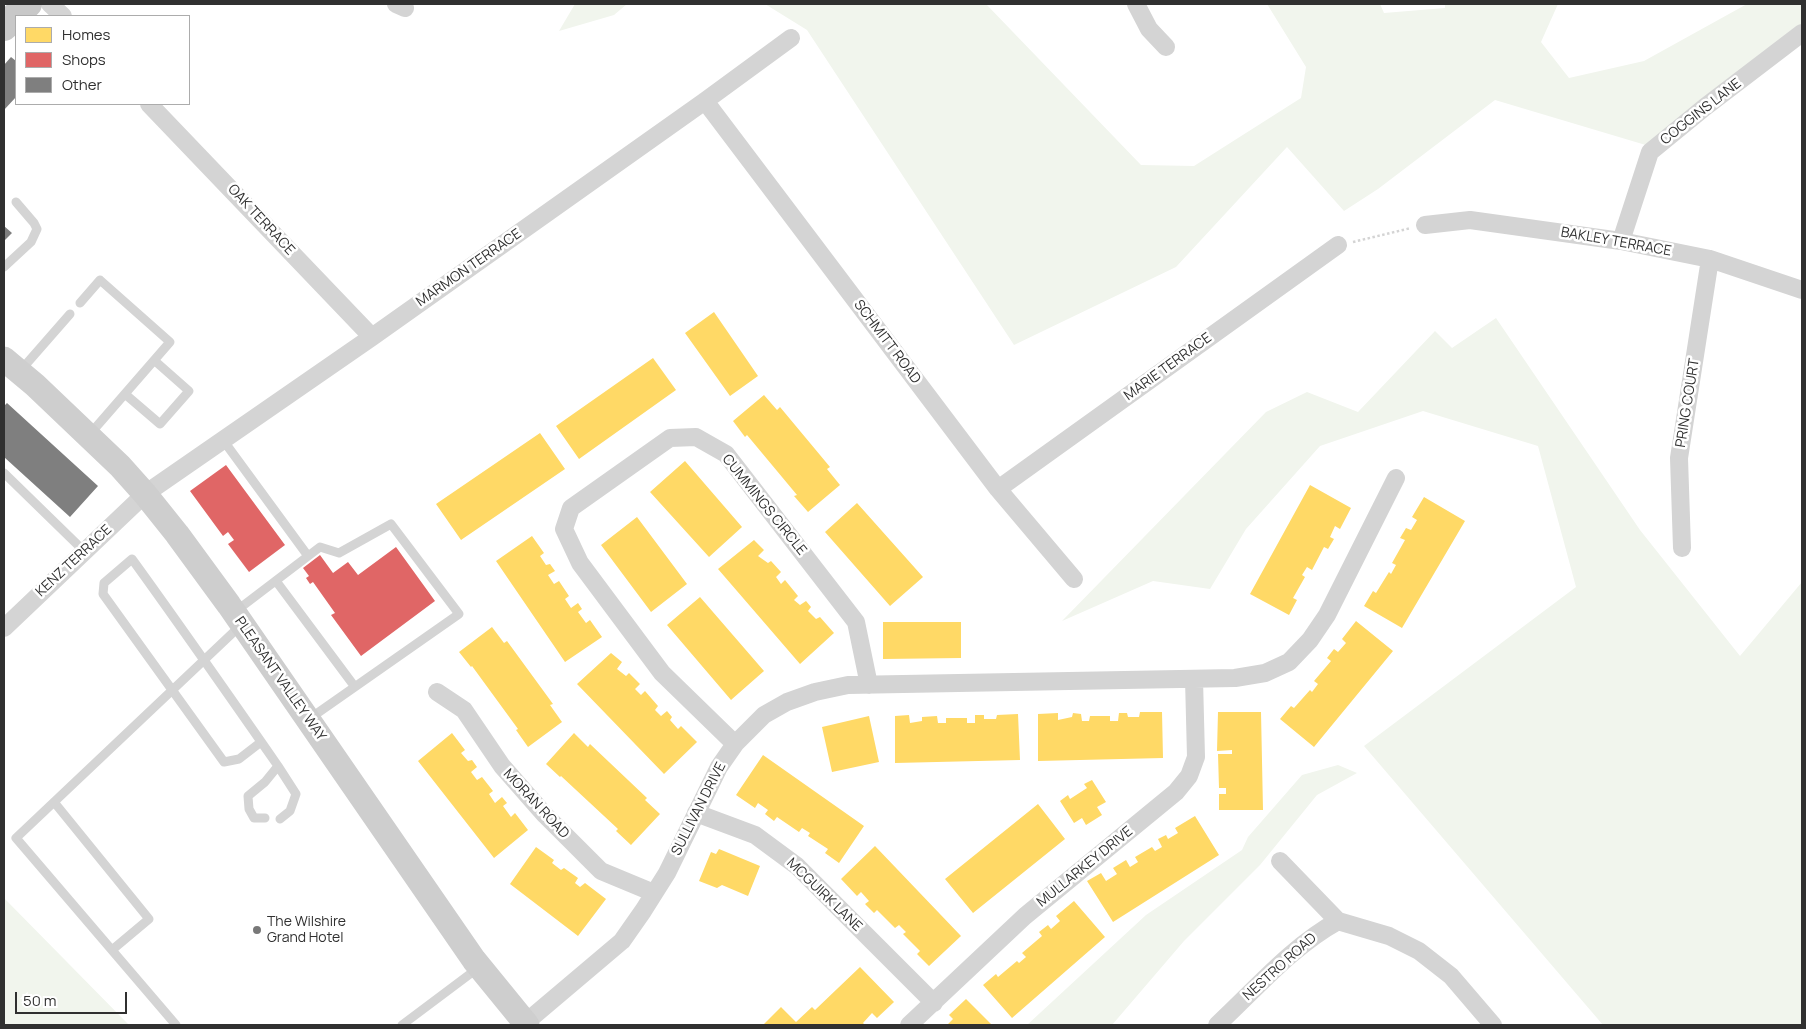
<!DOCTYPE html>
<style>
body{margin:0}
#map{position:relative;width:1806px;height:1029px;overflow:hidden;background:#fff;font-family:Manrope,sans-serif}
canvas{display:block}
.frame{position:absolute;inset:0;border:5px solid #303030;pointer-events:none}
.legend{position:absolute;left:15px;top:15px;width:175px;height:90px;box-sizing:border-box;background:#fff;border:1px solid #acacac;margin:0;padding:6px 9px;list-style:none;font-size:15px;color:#303030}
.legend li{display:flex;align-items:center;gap:10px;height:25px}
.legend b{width:25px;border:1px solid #acacac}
.scale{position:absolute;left:15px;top:992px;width:112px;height:22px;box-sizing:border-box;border:2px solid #303030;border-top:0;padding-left:6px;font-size:15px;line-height:18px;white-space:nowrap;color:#303030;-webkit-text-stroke:4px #fff;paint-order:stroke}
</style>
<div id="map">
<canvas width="1806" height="1029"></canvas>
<div class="frame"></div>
<ul class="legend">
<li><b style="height:14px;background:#ffd966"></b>Homes</li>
<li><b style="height:14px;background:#e06666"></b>Shops</li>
<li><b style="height:14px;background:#7f7f7f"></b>Other</li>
</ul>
<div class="scale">50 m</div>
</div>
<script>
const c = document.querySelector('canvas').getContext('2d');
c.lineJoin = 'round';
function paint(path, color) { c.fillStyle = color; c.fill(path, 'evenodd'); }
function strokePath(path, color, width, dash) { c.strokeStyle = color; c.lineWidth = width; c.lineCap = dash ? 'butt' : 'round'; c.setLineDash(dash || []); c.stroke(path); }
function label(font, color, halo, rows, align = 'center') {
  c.font = font + ' Manrope,sans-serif'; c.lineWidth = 5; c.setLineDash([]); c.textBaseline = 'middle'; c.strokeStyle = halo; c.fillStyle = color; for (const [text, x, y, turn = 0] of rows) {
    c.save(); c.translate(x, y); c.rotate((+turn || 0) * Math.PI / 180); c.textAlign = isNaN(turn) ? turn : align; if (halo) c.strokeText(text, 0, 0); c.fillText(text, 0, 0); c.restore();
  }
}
const green = new Path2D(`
 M575,4H627L614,15L559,31Z
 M765,4H986L1141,165L1194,166L1301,98L1306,67L1267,4H1380L1384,13L1445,8V4H1558L1541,42L1569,78L1644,61L1747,4H1802V40L1649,146L1495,100L1378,189L1344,211L1287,147L1176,267L1014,345L807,30Z
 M1496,318L1640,530L1740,656L1802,582V1025H1603L1364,746L1576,587L1538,446L1423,411L1320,446L1246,529L1210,589L1153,581L1062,621L1266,412L1307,392L1358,412L1435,331L1452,348Z
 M1338,765L1357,773L1317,795L1260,865L1184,941L1112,1025H1027L1146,915L1242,850L1248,837L1302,775Z
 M4,898L129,1025H4Z`);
const homes = new Path2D(`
 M714,312L758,376L730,396L685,333Z
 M653,358L676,390L579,459L556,426Z
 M764,395L777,410L780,407L830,467L827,469L840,485L808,512L794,496L797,495L747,435L745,437L733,421Z
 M540,433L565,469L461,540L436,504Z
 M685,461L742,527L709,557L650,492Z
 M1310,485L1351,508L1340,529L1335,526L1330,537L1334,539L1328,549L1324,547L1312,570L1307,567L1302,575L1305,577L1293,598L1297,600L1289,615L1250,594Z
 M1424,497L1465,521L1402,628L1364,606L1373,591L1376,593L1389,572L1391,574L1396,565L1392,563L1405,540L1400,538L1406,528L1411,530L1417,520L1412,517Z
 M857,503L923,577L890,606L825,532Z
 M637,517L687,584L651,612L601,545Z
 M532,536L544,553L540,556L546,565L550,564L555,571L548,575L554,584L559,581L569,596L565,599L571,608L578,603L582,609L578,612L586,623L590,620L602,637L565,662L496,561Z
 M754,540L764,550L758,556L768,563L771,561L781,572L776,577L781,584L785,580L798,596L794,600L800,605L806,601L811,607L808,611L816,619L820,617L834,633L800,664L718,569Z
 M700,597L764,671L731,700L667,625Z
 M1356,621L1393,651L1314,747L1280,719L1291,706L1294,708L1310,690L1312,692L1318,684L1314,681L1331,661L1327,658L1334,649L1338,652L1346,643L1342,639Z
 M883,622H961V658L883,659Z
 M492,627L504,643L507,641L553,704L550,705L562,722L528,747L516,730L518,729L472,666L471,667L459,652Z
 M611,653L622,662L617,669L626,676L629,673L640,684L635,689L641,695L645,691L658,706L655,710L661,716L667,711L672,717L670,720L678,729L681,726L697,742L664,774L577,684Z
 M1140,712H1162L1163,758L1038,761V714L1058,713V720L1072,717L1073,713L1081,714L1082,721H1089L1090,716H1110V721H1118L1119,713H1127L1128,717H1139Z
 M1218,712H1261L1263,810H1219V794H1226V788H1219L1218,754H1232V750L1217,751Z
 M1018,714L1020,760L895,763V716L909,715L910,723L922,721V717L937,716L938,723H946V718H967V723H975V715H984V719H996L997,715Z
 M869,716L879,762L832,772L822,727Z
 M452,733L465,750L461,753L468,761L472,760L477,767L471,772L477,780L482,777L493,791L489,794L495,803L502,797L507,803L503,806L511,817L515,813L528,830L494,858L418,761Z
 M574,733L588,747L590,744L647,798L645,800L660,814L631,845L616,831L618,829L561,776L560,777L546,764Z
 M763,755L864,826L839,863L825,853L828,849L808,836L810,833L802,828L799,832L777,817L774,821L765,814L768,810L758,803L755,808L736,795Z
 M1092,780L1106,802L1097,807L1102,815L1086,825L1082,818L1074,823L1060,801L1068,795L1070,799L1087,788L1084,784Z
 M1038,804L1065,839L973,913L945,879Z
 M1195,816L1219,855L1113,922L1087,881L1101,873L1106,881L1117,874L1113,868L1126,860L1130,867L1138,862L1135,857L1152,847L1155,851L1162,847L1158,839L1166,835L1168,839L1178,833L1175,828Z
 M875,846L961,936L929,966L917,954L920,951L903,934L906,932L899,925L895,928L877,910L874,913L865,904L869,901L861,892L857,896L841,879Z
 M536,847L554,860L552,863L561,870L564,868L578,878L575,883L580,887L585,883L606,899L578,936L510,884Z
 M719,849L760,866L748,896L722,885L717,888L699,881L711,852L716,854Z
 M1074,901L1105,937L1012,1018L983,985L996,974L998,977L1017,961L1019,963L1026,957L1022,953L1042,936L1039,932L1048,925L1051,929L1060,921L1056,916Z
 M860,967L894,1002L877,1018L872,1013L863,1023L865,1025H763L781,1007L796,1022L812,1007L815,1010Z
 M966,999L992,1025H947L953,1019L949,1015Z`);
const shops = new Path2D(`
 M226,465L285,545L249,572L228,544L234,540L228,532L223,536L190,491Z
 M396,547L435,601L361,656L331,615L335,613L313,582L310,584L306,578L309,576L303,568L320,555L333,573L348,562L358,575Z`);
const building = new Path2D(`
 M11,57L16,61V97L4,110V65Z
 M4,226L12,233L4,241Z
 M7,403L98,486L70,517L4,457V406Z`);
const path = new Path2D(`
 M1353,242L1411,228`);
const lane = new Path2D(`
 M4,267L31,242L37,229L34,223L16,202
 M80,303L100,280L170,342L90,434
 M21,370L70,314
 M125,394L160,424L189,391L155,361
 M223,440L308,556
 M4,473L84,551
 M276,581L355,687
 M236,611L320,547L339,553L391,524L459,614L309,719
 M261,742L239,759L224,762L103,594L104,583L132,559C182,628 230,697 278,766
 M54,802L149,919L112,950
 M265,818H254L249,809L248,796L265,782L278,766L296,794L290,811L280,819
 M176,1025L16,838L240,626
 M402,1025L478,968`);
const street = new Path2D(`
 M50,4L63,16
 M396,4L405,8
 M1136,4L1149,29L1166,47
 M705,101L998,489L1074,579
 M149,104L372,337
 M1425,225L1470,220L1621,241L1710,259L1802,290
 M1621,241L1650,152L1705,107L1802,33
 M998,489L1338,245
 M1682,548L1679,458L1710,259
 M4,628L145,494L372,337L705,101L791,38
 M437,692L464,710L502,766L545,815L601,871L654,893
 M735,744L662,673L580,563L564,529L571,508L670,438L696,437L726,454L856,622L869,685
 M696,813L755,835L797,866L934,1003
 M1280,861L1338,921
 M525,1023L622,941L643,911L667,873L719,767L735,744L764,715L787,702L815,692L848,685L1235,678L1265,673L1289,662L1310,640L1327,615L1396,478
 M909,1025L1025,916L1176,792L1189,776L1196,757L1194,679
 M1217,1025C1256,989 1291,947 1338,921L1389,936L1419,951L1451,976L1493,1025`);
const secondary = new Path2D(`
 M4,359L35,385L120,466L145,494L177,534L229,605L474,960L527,1025`);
const primary = new Path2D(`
 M4,27L28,4`);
const markers = [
 [257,930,5,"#787878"]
];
const streetNames = [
 ["COGGINS LANE",1701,112,-38],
 ["OAK TERRACE",261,220,47],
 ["BAKLEY TERRACE",1616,242,10],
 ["MARMON TERRACE",469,268,-35],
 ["SCHMITT ROAD",887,342,53],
 ["MARIE TERRACE",1168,367,-36],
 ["PRING COURT",1688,403,-81],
 ["CUMMINGS CIRCLE",764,505,51],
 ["KENZ TERRACE",74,561,-43],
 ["PLEASANT VALLEY WAY",280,679,55],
 ["MORAN ROAD",536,804,47],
 ["SULLIVAN DRIVE",699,809,-63],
 ["MULLARKEY DRIVE",1085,867,-39],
 ["MCGUIRK LANE",824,895,44],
 ["NESTRO ROAD",1280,967,-42]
];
const poiNames = [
 ["The Wilshire",267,922],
 ["Grand Hotel",267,938]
];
paint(green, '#f1f5ed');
paint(homes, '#ffd966');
paint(shops, '#e06666');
paint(building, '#7f7f7f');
strokePath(path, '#d4d4d4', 2.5, [2.5, 2.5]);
strokePath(lane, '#d4d4d4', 9);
strokePath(street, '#d4d4d4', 18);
strokePath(secondary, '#cecece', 25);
strokePath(primary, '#c8c8c8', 28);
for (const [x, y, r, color] of markers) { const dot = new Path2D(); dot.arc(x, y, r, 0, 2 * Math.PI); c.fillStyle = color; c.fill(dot); strokePath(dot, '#fff', 2); }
label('14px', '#303030', '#fff', streetNames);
label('14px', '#303030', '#fff', poiNames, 'left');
</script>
